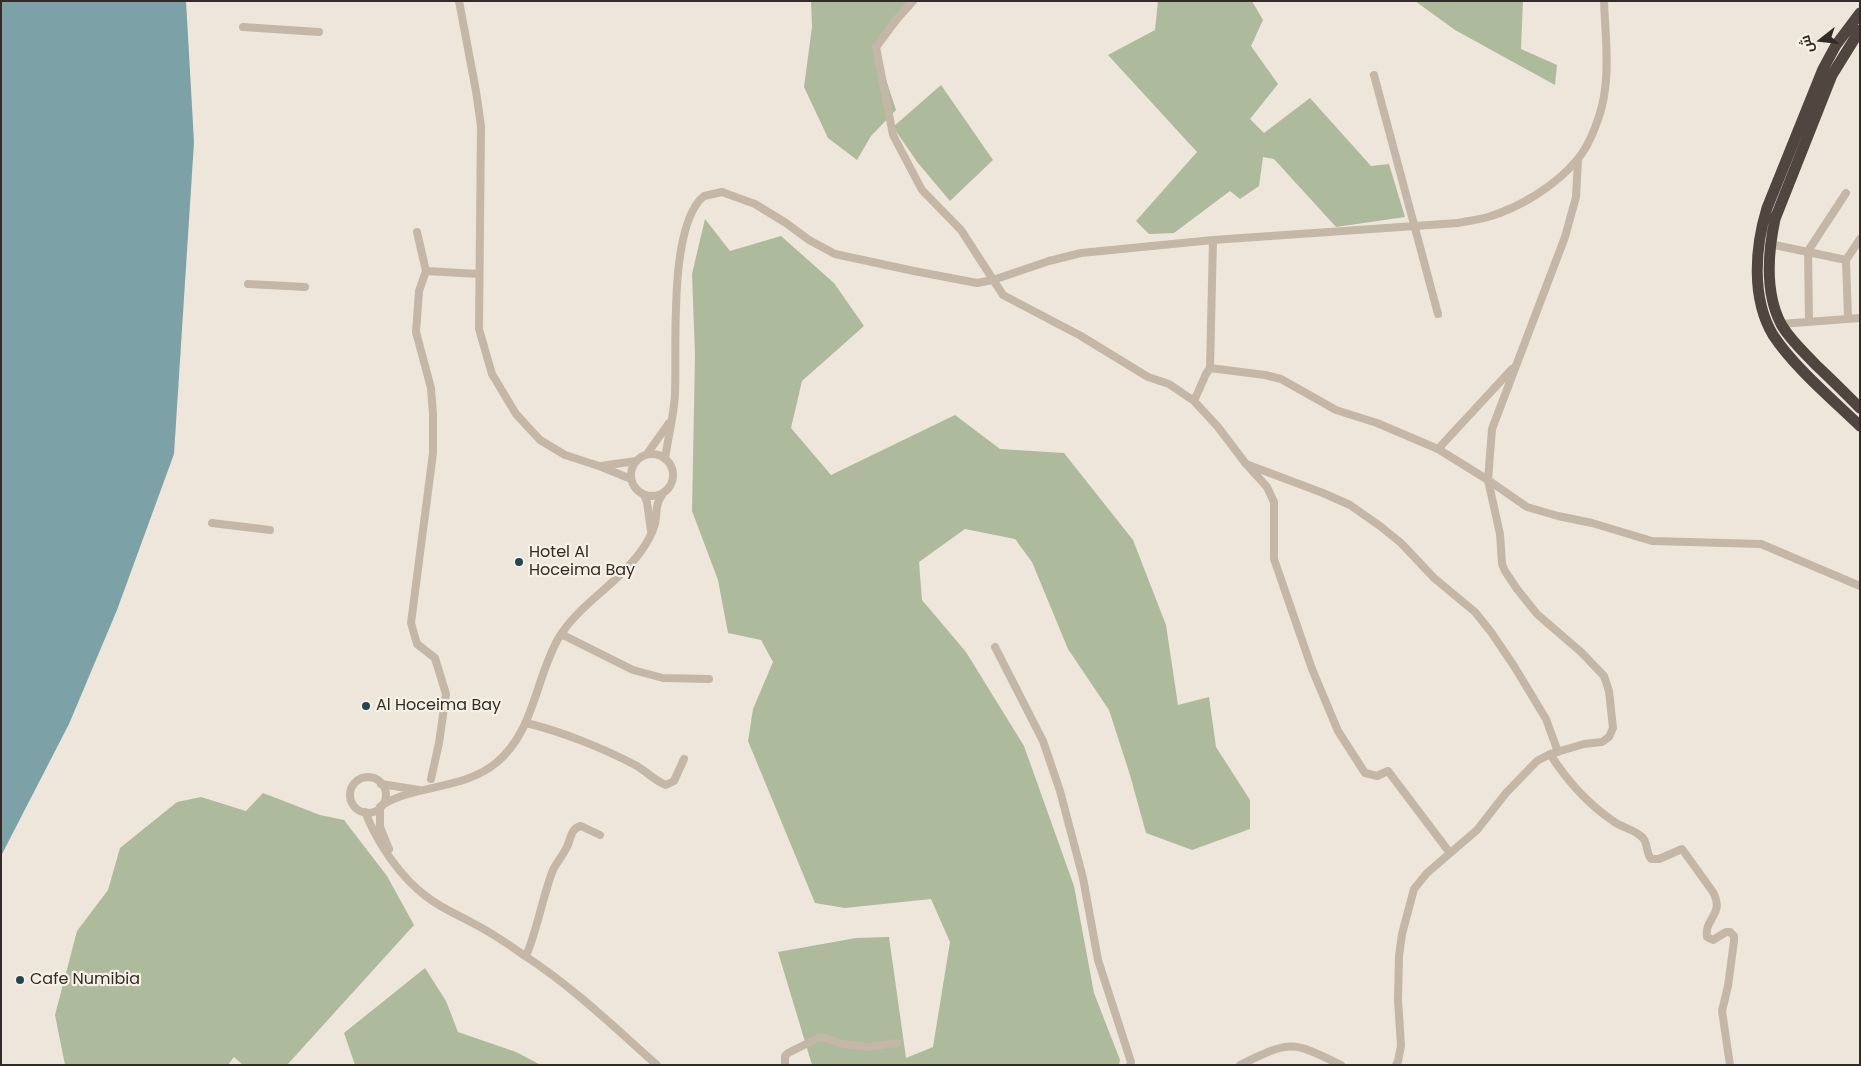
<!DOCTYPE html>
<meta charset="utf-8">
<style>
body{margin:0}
#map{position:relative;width:1861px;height:1066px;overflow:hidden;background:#eee6da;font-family:Poppins,Cairo,sans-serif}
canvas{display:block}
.frame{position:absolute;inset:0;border:2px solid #322b27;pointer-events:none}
.north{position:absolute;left:1796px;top:15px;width:50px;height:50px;-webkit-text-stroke:4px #f6f0e5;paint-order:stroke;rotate:254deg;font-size:14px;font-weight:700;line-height:20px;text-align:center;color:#322b27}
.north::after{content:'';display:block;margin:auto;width:18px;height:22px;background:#322b27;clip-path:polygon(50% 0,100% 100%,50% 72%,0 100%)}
</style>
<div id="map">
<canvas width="1861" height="1066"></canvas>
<div class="frame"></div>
<div class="north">ش</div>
</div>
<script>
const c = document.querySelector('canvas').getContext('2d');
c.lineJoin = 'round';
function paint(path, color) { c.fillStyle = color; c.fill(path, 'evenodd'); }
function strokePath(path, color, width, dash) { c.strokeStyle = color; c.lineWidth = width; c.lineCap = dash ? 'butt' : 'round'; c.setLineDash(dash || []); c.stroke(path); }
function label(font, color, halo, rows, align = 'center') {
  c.font = font + ' Poppins,sans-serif'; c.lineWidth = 4.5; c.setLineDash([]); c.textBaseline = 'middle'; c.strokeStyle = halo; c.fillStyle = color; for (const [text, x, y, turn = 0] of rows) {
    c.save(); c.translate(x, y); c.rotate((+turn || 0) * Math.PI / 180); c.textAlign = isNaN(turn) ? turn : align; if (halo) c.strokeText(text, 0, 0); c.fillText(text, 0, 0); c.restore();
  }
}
const green = new Path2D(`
 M811,1H917L875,46L896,110L871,136L857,160L828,138L804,87L812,27Z
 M1158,1H1252L1263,20L1251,46L1278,84L1250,119L1264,133L1310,98L1371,166L1389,164L1405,217L1336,227L1274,159L1263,157L1259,186L1240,199L1230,191L1174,233L1149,234L1136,221L1197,152L1108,55L1155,30Z
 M1415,1H1523L1521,49L1557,65L1555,85L1455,30Z
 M941,85L993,160L950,201L918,163L893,127Z
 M705,219L730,251L781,236L834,283L864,326L802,381L791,428L831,475L955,415L1000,449L1064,453L1133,540L1166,625L1178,705L1209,697L1216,747L1250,800V829L1192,850L1146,833L1130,775L1109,710L1068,649L1032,562L1015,539L965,529L919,562L922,600L966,652L1024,746L1074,886L1094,993L1120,1060L1119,1065H812L778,952L856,938L889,937L906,1058L933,1047L950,942L931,899L845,908L815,903L748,741L753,709L773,662L761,640L728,633L718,580L692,511L695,355L692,274Z
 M263,793L320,815L344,820L387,876L414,925L287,1065H243L234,1057L228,1065H65L55,1015L77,931L108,890L120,848L177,802L201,797L246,811Z
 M425,968L446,1001L458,1032L516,1052L541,1065H355L344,1033Z`);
const water = new Path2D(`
 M1,1H186L194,142L174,454L117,610L69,724L1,856Z`);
const minor = new Path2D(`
 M459,1L476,91L481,126L479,329L492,374L516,414L540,440L565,455L599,466L631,479
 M913,1L897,19L876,47L893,135L922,190L961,230L1003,295L1081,336L1148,377L1169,384L1194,401L1218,427L1246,464L1323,493L1350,505L1380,526L1401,543L1434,578L1475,612L1491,632L1514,666L1546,719L1558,752
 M243,27L319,32
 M1374,75L1438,314
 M417,232L426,271L419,291L416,332L431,388L433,414V453L411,623L417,644L435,658L446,694L439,743L431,779
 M1770,244L1846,260
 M426,271L479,274
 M248,284L305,287
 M1848,318L1846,260L1860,239
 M1809,321L1808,251L1846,193
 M1781,324L1860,318
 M1210,368L1265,375L1281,379L1336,410L1377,423L1438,449L1488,480L1527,507L1558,516L1592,523L1652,541L1761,544L1860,586
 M1194,401L1206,374L1210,368L1213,240
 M1438,449L1512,369
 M631 475a21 21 0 1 1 42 0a21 21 0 1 1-42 0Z
 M647,454L669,423
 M665,459C668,437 674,415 675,394C677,349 668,225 704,196L722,192L755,204L786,223L809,240L835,254L914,271L977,283L993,280L1049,261L1081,253L1213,240L1458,223C1467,221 1478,220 1488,217C1521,207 1555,186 1577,160C1591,144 1603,110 1605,89C1609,60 1605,30 1604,1
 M601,466L636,461
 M1248,466L1267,487L1274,502V559L1312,669L1338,731L1365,773L1377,776L1388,771L1450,853
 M644,495L647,502L651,531
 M212,523L270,530
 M561,634L633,670L663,678L709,679
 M995,647L1043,741L1060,791L1083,878L1098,960L1131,1062L1130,1065
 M526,723C561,731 605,749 637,766C647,772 655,781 666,785L674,781L684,759
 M1550,754C1566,779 1588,804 1613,821C1622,828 1635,829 1643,838C1648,844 1646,853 1651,859H1659L1682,849L1713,892C1725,915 1704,918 1707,937L1713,940L1726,932H1730L1734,936V941L1728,986L1722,1011L1730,1065
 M350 795a18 18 0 1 1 36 0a18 18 0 1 1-36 0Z
 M381,784L419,790
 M382,805C417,784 463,790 496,763C534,732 535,680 558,639C578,605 615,586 639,554C645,546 652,535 655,524C658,509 654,506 664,492
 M380,807V827L389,849
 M365,812C378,844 400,877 427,897C440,907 453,913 467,920C487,930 507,943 525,956C573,987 614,1027 657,1065
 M526,956C538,928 542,898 553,870C557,862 563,855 567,847C571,838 571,828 581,826L600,835
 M785,1065V1056L788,1053L818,1038H825L842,1044L867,1047L897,1043
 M1240,1065C1290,1041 1291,1040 1341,1065
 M1396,1065L1398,1061L1401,1046L1398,1000L1399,956L1402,934L1414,889L1427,873L1477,830L1506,793L1537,761L1550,754L1584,744L1602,742L1609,737L1613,728L1609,691L1604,676L1581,652L1537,614L1517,589L1505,571L1502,564L1500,534L1488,480L1492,429L1565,237L1576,197L1578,159`);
const highway = new Path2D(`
 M1860,13L1836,45L1823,69L1767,208C1755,247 1751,298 1773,335C1794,367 1832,399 1860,426
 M1860,30L1832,75L1775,219C1768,252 1765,293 1781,324C1790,340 1804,352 1816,365C1831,379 1845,393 1860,408`);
const markers = [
 [519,562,5,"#22474e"],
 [366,706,5,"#22474e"],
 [20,980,5,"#22474e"]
];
const poiNames = [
 ["Hotel Al",529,553],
 ["Hoceima Bay",529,571],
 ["Al Hoceima Bay",376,706],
 ["Cafe Numibia",30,980]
];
paint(green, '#aeba9c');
paint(water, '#7ca2a7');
strokePath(minor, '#c4b7a7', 8);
strokePath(highway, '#51463f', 11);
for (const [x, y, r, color] of markers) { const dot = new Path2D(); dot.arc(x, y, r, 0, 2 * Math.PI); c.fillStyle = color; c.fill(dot); strokePath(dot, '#f6f0e5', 2); }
label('16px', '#322b27', '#f6f0e5', poiNames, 'left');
</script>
